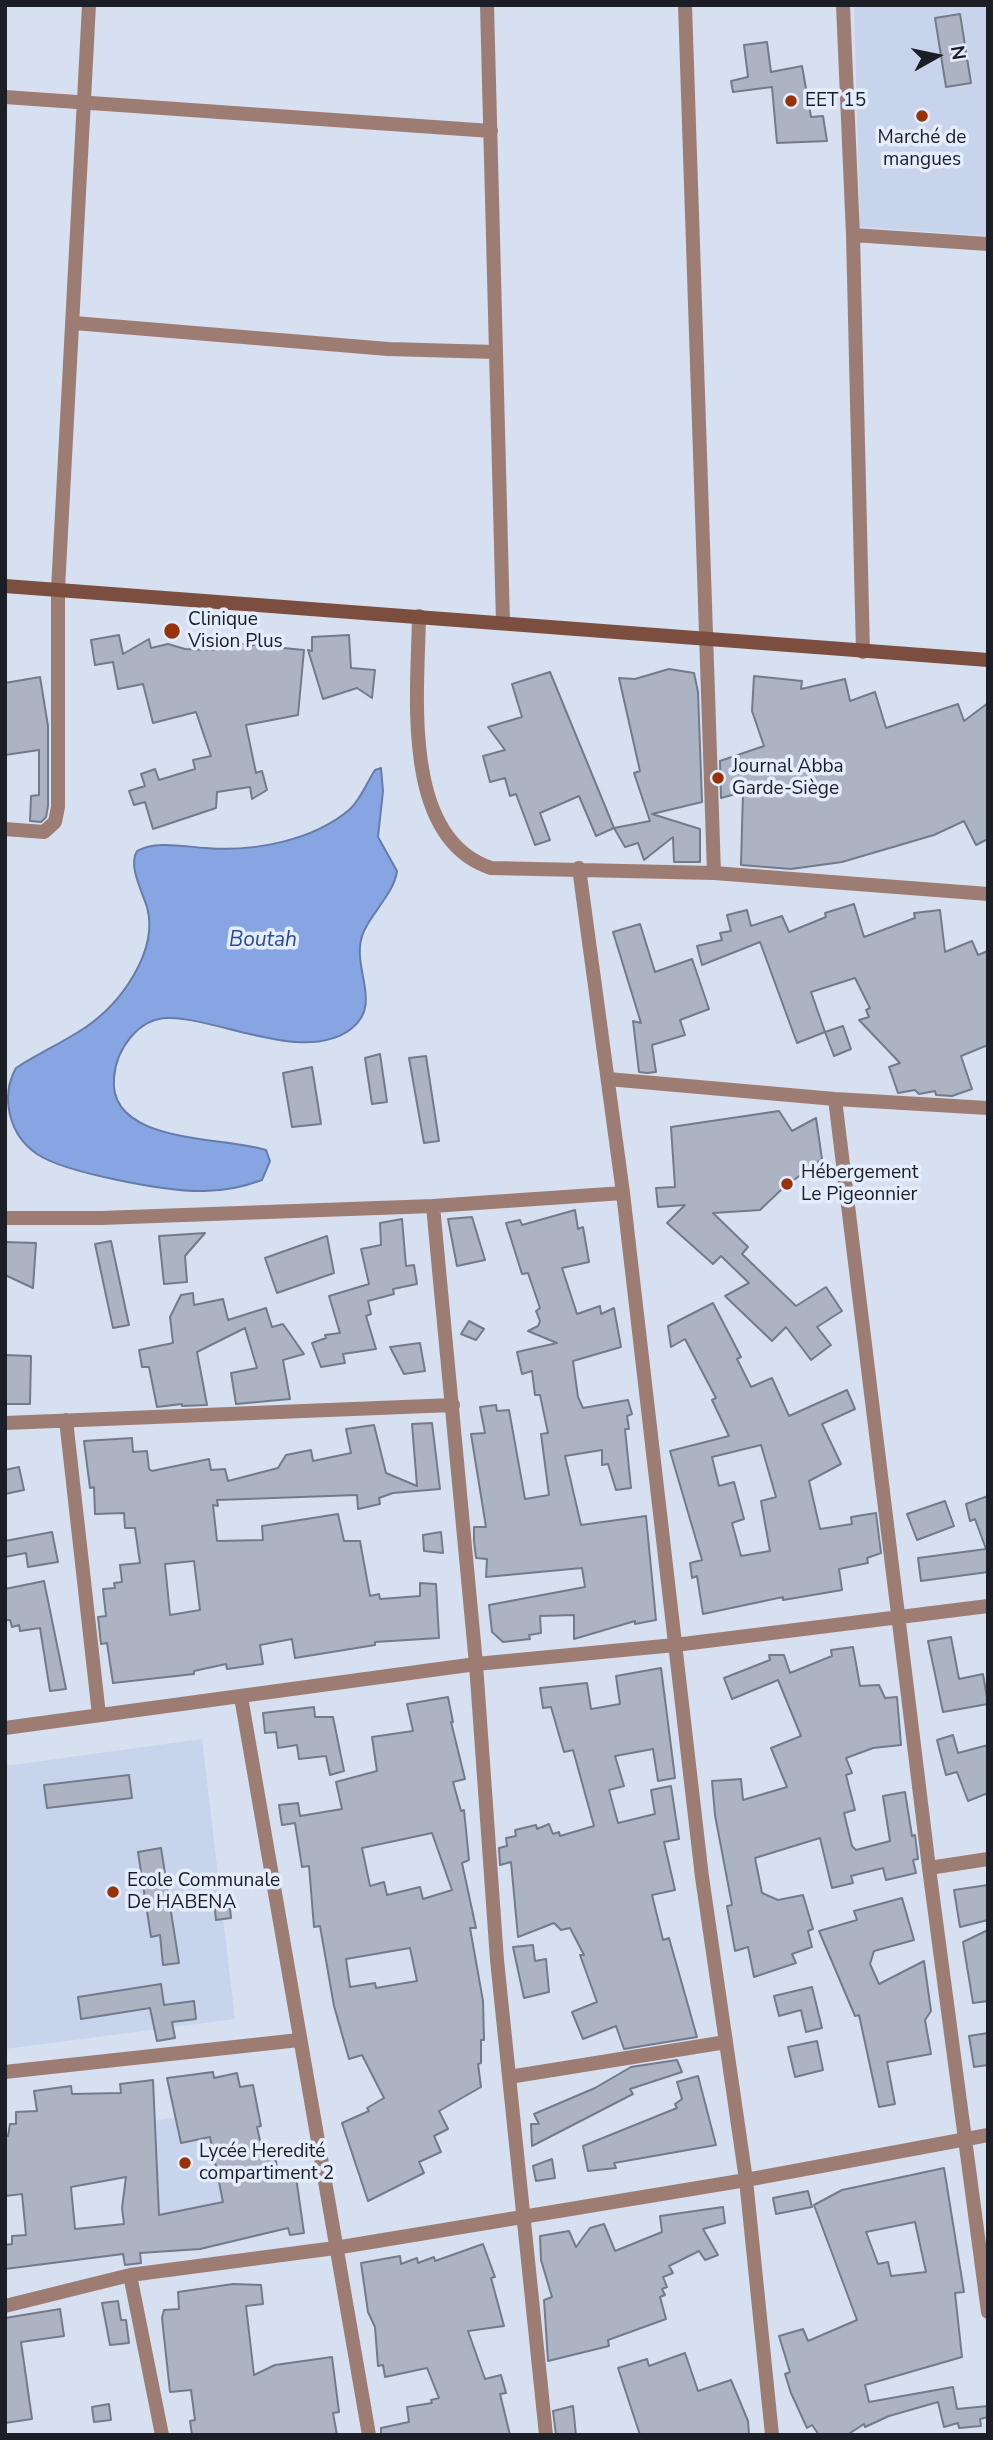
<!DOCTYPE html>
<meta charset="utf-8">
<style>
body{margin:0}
#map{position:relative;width:993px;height:2440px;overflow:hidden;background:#d7e0f1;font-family:"Nunito Sans",sans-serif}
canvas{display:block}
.frame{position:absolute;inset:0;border:7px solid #1b1e24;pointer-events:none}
.north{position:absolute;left:902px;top:21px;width:70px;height:70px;-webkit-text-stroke:5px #e4edfe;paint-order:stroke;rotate:81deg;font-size:19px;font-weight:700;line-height:28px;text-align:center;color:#1b1e24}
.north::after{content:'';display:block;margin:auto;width:24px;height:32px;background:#1b1e24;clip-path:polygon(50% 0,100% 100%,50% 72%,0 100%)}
</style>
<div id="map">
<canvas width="993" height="2440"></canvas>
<div class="frame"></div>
<div class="north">N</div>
</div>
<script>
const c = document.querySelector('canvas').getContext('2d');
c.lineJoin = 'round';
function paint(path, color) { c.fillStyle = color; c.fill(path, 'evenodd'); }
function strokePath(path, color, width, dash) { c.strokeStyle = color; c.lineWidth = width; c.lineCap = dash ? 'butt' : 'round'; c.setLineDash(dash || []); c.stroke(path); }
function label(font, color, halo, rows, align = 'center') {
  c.font = font + ' "Nunito Sans",sans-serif'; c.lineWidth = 7; c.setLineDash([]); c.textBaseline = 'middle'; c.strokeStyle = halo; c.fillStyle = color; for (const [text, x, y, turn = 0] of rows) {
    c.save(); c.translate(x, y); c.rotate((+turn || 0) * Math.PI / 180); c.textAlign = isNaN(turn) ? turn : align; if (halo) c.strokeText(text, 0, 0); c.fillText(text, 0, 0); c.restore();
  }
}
const built = new Path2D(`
 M854,5H988V236L860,227Z
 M202,1739L235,2019L5,2049V1766Z
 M221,2111L242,2206L138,2247L136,2123Z`);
const water = new Path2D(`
 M381,768L383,791L378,837L397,871C394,893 373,911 364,931C348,965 385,1003 351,1029C305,1064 221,1019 170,1018C138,1017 116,1050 114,1078C108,1145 225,1136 266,1150L270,1161L262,1180C243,1187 224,1191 204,1191C168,1192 65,1173 37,1154C9,1135 0,1097 16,1068C39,1053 64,1042 86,1027C121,1003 159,951 147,907C142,891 128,866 137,851C156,840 185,847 206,848C253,852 312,841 349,810C360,801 367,782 375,770Z`);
const building = new Path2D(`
 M960,14L971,83L946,87L935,18Z
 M767,42L771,72L802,66L811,117L823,116L827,141L777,143L772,87L733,92L731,81L748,77L744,45Z
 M119,635L123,654L149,639L151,648L168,644L185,649L214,650L233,643L304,650L298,715L246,725L256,773L262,771L267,790L252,799L250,787L217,792L216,808L153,829L145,802L134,805L129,791L145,786L141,774L155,769L159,780L195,769L193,760L211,756L196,712L153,723L143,684L118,689L113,662L95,665L91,640Z
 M349,635L351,668L375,670L372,698L357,688L323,699L308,650L312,651V637Z
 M669,669L694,673L698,692L702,802L652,814L700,829V862H674L673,837L644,860L638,843L625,847L614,828L650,821L634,773L640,771L619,678L635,679Z
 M550,672L614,828L596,836L579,796L540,813L550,840L535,845L516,794L510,796L505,778L490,782L483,756L505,750L488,727L522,717L512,684Z
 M754,676L802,681L801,689L845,679L850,701L875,692L886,728L958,704L964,721L988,703V839L976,845L964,821L934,835L842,862L791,869L741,865L743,792L721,798L720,761L764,746L752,711Z
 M40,677L48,726V806L46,817L41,822L30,821L31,796L39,795V750L5,755V683Z
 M854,904L864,937L915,918L914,913L940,910L945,952L972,941L978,955L988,951V1045L961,1056L972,1089L952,1096L936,1095L935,1091L919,1094L915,1090L898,1093L889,1067L900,1063L859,1020L869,1017L866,1010L870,1008L855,978L811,992L825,1032L797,1043L760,942L702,965L697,946L722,940L720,933L731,931L727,915L747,910L751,926L782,916L789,932L826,917L825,913Z
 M640,924L655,972L692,959L709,1009L680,1020L685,1035L652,1045L656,1072L647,1073L639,1072L633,1021L641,1023L613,932Z
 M843,1026L851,1049L834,1056L825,1032Z
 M380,1054L387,1102L372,1104L365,1058Z
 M426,1056L439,1141L424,1143L409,1058Z
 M312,1067L321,1124L292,1127L283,1073Z
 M779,1111L792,1131L816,1118L822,1159L783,1188L760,1210L713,1213L748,1247L742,1254L796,1306L826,1287L842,1311L817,1327L831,1345L811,1360L786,1327L772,1341L725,1296L749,1283L721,1256L713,1264L667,1223L685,1205L658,1207L656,1188L675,1187L671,1127Z
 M575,1210L578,1229L583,1227L589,1262L562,1268L577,1314L600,1306L601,1314L614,1308L621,1347L573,1361L578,1397L583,1408L628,1400L632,1414L627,1416L629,1429H625L631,1488L616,1490L608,1464L602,1465V1450L565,1456L581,1525L646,1516L656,1620L635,1624V1621L574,1639V1615L540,1616L541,1633L529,1635L530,1639L503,1642L492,1632L489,1605L585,1587L582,1568L486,1577L487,1559L476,1558L474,1541V1527H486L471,1434L485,1433L480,1407L496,1405L497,1411L509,1410L525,1499L549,1495L541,1434L548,1433L540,1395H535L532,1371L522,1374L517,1352L557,1343L528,1331L538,1326L540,1321L536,1311L540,1308L528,1273L522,1274L506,1223L520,1220L522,1225Z
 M472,1217L485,1260L457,1266L448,1219Z
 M402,1219L406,1266L414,1265L417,1284L393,1289L394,1294L368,1301L371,1314L366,1316L376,1349L343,1354L345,1363L321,1367L312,1343L326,1338L325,1335L340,1333L329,1296L369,1284L361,1249L381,1245L380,1223Z
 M205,1233L185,1256L187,1282L164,1284L159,1236Z
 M327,1236L334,1273L277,1293L265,1258Z
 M111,1241L129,1325L113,1328L95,1244Z
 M5,1242L36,1243L33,1288L5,1275Z
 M193,1293L194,1305L223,1299L228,1320L266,1308L272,1327L283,1324L304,1354L283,1360L290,1399L236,1404L231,1373L257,1368L245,1328L197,1352L207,1405L182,1406V1404L157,1407L149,1367H142L139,1350L173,1343L170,1317L181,1295Z
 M713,1303L741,1357L737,1359L751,1387L772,1378L789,1416L847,1390L855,1409L822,1424L841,1464L809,1481L820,1529L852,1524L851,1517L876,1513L881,1553L867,1558L868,1563L839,1569L842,1590L783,1600V1597L703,1614L697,1576L692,1578L690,1563L702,1560L670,1451L729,1436L712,1400L716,1398L685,1339L671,1347L668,1326ZM761,1445L776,1497L761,1501L770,1551L741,1556L732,1523L744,1519L734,1482L719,1486L712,1457Z
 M469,1321L484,1329L476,1340L461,1334Z
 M420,1343L425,1371L404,1374L390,1347Z
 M5,1355L31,1356L30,1404H5Z
 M432,1423L440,1489L393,1493L379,1498L380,1504L358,1509L357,1495L217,1500L218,1506L213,1505L217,1541L263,1540L262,1526L338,1514L344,1541H360L370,1596L379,1594L380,1599L420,1596V1583L436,1584L439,1638L375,1642V1645L295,1658L292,1639L260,1645L263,1664L227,1669L226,1664L194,1671V1674L113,1683L107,1643L101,1644L98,1617L106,1616L103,1589L115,1588L114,1583L122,1582L120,1565L140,1563L135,1528H125L124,1513L95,1514L94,1487L90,1488L84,1441L132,1438L133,1452L147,1451L149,1469L152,1471L209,1459L211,1470L225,1469L228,1481L278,1468L286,1455L311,1450L313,1461L351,1453L346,1429L374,1425L386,1473L417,1486L412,1424ZM194,1561L200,1610L170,1615L165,1564Z
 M19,1467L24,1490L5,1494V1470Z
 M988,1496V1572L921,1581L918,1558L986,1549L975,1519L970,1521L966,1504Z
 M945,1501L954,1526L917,1540L907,1514Z
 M52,1532L58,1562L28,1567L26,1553L5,1557V1541Z
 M441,1532L443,1553L424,1551L423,1535Z
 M44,1581L66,1689L50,1691L40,1628L20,1631L19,1625L12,1627L10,1620H5V1589Z
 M951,1637L959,1679L983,1674L988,1704L943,1712L928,1641Z
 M853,1647L860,1686L879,1685L885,1698L897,1697L901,1745L873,1748L846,1758L852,1773L846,1775L855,1810L844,1813L852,1846L856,1850L890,1841L883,1796L905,1792L912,1836L915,1835L918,1859L913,1860L916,1873L886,1880L883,1868L851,1876L853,1883L832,1888L820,1838L755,1858L762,1893L778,1900L803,1895L813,1929L808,1931L812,1947L792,1954L796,1963L754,1977L748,1947L735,1951L727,1906L732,1905L715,1815L712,1781L741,1779L743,1800L787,1787L771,1748L801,1736L778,1680L732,1699L724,1678L770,1660L769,1655H784L790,1673L832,1656L831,1650Z
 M661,1668L675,1778L658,1781L653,1749L615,1756L624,1786L609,1790L618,1823L655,1814L651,1790L671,1786L679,1839L664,1842L675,1890L652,1895L663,1940L669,1938L697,2037L624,2049L616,2026L583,2039L572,2012L597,2002L580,1955H584L570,1928L561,1930L554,1923L518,1937L511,1862L500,1865L499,1848L507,1846L506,1838L516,1836L515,1830L536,1825L537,1829L549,1824L553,1834L559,1832L560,1836L594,1826L573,1750L564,1752L551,1707L543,1708L540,1688L587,1683L591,1709L620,1704L616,1676Z
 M448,1697L453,1722H451L465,1779L453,1782L461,1811L464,1810L469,1860L462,1863L476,1928H470L483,2001L484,2040H481V2063L478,2064L481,2087L439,2111L448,2129L434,2136L441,2152L419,2162L424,2173L368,2201L342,2123L369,2111L367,2108L384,2098L362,2055L349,2059L334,2006L320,1926L314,1927L309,1866L302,1867L295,1823L282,1825L279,1805L298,1803L300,1816L342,1809L336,1782L377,1771L372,1737L413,1731L407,1704ZM432,1833L452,1890L423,1899L420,1887L387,1895L384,1882L370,1886L362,1848ZM410,1948L417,1981L376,1988L375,1983L350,1987L346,1959Z
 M314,1707L315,1717H333L344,1771L330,1775L326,1756L299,1759L297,1745L278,1748L276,1732L265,1733L263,1713Z
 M953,1735L958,1753L988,1745V1793L968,1801L957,1772L946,1775L937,1740Z
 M129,1775L132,1798L47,1808L44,1785Z
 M161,1848L179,1963L163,1965L160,1935L151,1937L138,1852Z
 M988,1885V1920L960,1927L954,1890Z
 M229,1898L231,1918L216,1920L214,1900Z
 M902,1898L914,1940L874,1951L870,1964L879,1984L924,1961L931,2011L925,2020L931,2054L887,2062L895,2104L879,2107L859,2015L855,2016L819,1931L857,1920L854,1911Z
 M988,1930V2001L973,2003L963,1942Z
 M533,1945L535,1961L546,1959L549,1992L524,1998L513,1947Z
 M161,1984L164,2005L194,2001L196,2019L172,2022L175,2038L157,2041L150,2008L81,2019L78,1997Z
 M812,1987L822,2028L806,2032L801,2010L779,2016L774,1996Z
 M988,2033V2065L974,2067L969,2036Z
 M817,2041L823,2070L795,2077L788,2047Z
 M677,2060L682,2072L630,2089L633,2094L532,2146L531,2124H539L534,2114L595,2088L631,2067Z
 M213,2072L214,2078L237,2073L240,2087L253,2085L261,2126L257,2127L264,2158L275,2156L279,2179L296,2177L304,2233L290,2235L288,2228L200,2249L140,2253L141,2263L125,2265L123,2254L5,2269V2245L12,2244V2236L26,2235L22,2194L5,2196V2136H8L10,2124H16V2112L37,2111L34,2091L71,2086L72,2094L121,2093L120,2084L153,2080L159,2215L223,2202L210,2137L181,2143L167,2078ZM126,2177L122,2208L124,2224L75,2229L71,2187Z
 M698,2076L716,2145L614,2163L616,2168L588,2171L583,2146L677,2108L675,2104L682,2099L677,2082Z
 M552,2159L555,2178L536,2181L533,2166Z
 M944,2168L964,2292L955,2293L962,2357L865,2385L869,2402L953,2387L957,2409L988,2406V2417L980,2419L981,2426L959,2428L958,2423L944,2427L938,2402L889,2416L865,2427L864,2424L847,2435H819L812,2425L807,2428L791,2393L785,2374L790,2372L779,2336L803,2329L808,2341L857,2320L814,2205L842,2190ZM915,2222L926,2272L891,2276L888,2262L878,2264L866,2232Z
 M808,2191L812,2207L776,2214L773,2198Z
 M723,2207L725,2223L703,2229L718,2255L705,2260L699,2251L669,2266L673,2273L663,2277L667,2287L662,2289L665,2295L660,2297L666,2319L608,2340L609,2346L548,2361L544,2300L552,2297L541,2260L540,2236L569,2231L576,2247L590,2228L604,2224L615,2251L662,2232L660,2216Z
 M483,2244L495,2277L491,2278L504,2326L468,2331L485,2379L501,2375L506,2393L500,2394L510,2435H381V2428L409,2422L407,2407L432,2403L431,2400L439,2398L427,2368L385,2377L383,2365L378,2366L375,2327L368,2312L361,2263L400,2256L401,2264L417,2258L418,2263L434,2257L435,2261Z
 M233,2284L261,2285L263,2304L246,2306L254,2375L275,2365L332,2357L339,2412L333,2413L337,2435H192L190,2421L195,2420L191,2390L170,2392L162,2318L164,2310L179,2309L178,2292Z
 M118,2301L121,2320H126L129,2343L110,2345L102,2303Z
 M60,2309L64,2336L21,2342L32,2419L5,2423V2318Z
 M685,2353L698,2391L731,2380L748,2421L749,2435H640L618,2368L647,2359L649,2366Z
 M109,2404L111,2420L94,2422L92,2407Z
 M573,2406L576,2435H556L553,2411Z`);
const street = new Path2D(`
 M487,5L503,623
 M685,5L714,873
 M843,5L853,235L863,652
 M5,97L491,131
 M853,235L988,244
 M74,323L388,349L495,352
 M419,616C418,691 400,838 491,868L714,873L988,894
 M5,829L44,832L55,822L58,807V589L89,5
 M579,868L623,1193L702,1877L746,2180L772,2435
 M608,1079L835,1099L988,1108
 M835,1099L929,1868L988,2312
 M5,1218H101L433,1206
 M66,1420L99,1715
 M5,1423L453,1405
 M241,1697L369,2435
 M5,1728L476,1664L675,1645L988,1606
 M929,1868L988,1859
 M5,2072L299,2040
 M509,2077L726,2042
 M130,2275L162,2435
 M5,2306L130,2275L335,2248L746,2180L988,2135
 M546,2435L497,1960L476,1664L433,1206L623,1193`);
const secondary = new Path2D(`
 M5,586L988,660`);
const markers = [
 [791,101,7,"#983208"],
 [922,116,7,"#983208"],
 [172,631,9,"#983208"],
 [718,778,7,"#983208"],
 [787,1184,7,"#983208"],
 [113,1892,7,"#983208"],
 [185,2163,7,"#983208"]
];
const poiNames = [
 ["EET 15",805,101],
 ["Marché de",922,138,"center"],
 ["mangues",922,160,"center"],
 ["Clinique",188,620],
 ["Vision Plus",188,642],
 ["Journal Abba",732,767],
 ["Garde-Siège",732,789],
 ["Hébergement",801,1173],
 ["Le Pigeonnier",801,1195],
 ["Ecole Communale",127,1881],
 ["De HABENA",127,1903],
 ["Lycée Heredité",199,2152],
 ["compartiment 2",199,2174]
];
const waterNames = [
 ["Boutah",263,941]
];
paint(built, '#c7d4eb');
paint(water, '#86a5e2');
strokePath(water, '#667ca9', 2);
paint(building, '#acb4c4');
strokePath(building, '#737b8a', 2);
strokePath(street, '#9d7d73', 14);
strokePath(secondary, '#7b4e40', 14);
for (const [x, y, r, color] of markers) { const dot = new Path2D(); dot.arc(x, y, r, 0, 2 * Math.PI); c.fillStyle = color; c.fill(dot); strokePath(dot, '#e4edfe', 2.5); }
label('19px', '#1b1e24', '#e4edfe', poiNames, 'left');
label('italic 21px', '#2a4c94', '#e4edfe', waterNames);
</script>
